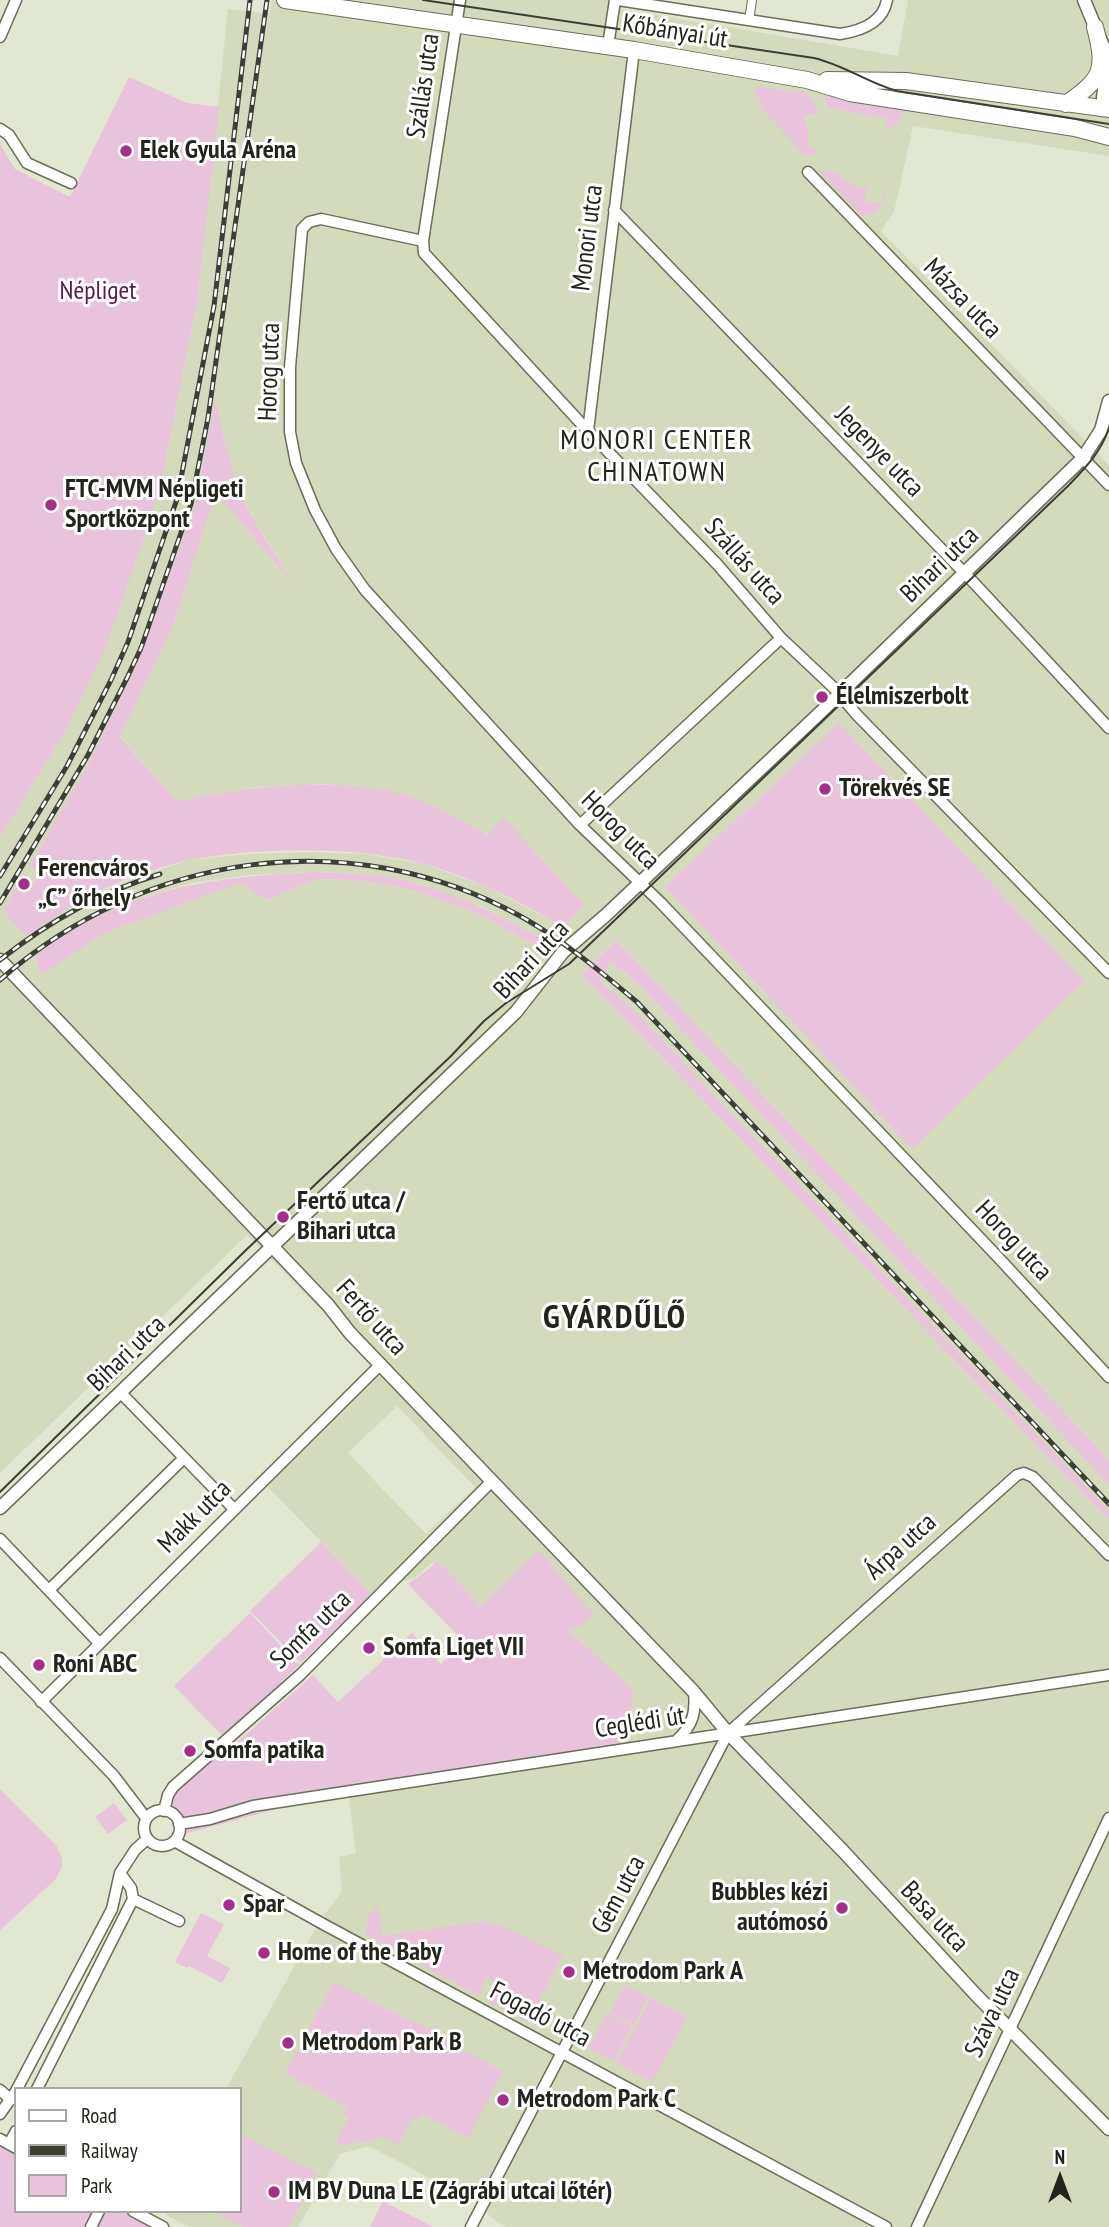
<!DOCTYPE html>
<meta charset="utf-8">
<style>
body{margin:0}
#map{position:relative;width:1109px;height:2227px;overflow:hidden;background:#e1e7d0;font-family:"PT Sans Narrow",sans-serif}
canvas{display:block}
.legend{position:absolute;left:14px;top:2087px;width:228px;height:126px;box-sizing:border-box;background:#fff;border:2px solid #a7a8a4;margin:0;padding:9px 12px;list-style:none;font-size:21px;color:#23251c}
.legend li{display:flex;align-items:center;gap:14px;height:35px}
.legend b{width:35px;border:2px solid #a7a8a4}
.north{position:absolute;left:1025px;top:2143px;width:70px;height:70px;-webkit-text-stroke:5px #fff;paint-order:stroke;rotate:0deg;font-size:19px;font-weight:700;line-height:28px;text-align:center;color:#23251c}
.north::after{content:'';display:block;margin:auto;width:24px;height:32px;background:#23251c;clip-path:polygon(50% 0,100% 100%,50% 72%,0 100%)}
</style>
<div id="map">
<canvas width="1109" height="2227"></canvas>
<ul class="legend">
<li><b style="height:9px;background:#fff"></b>Road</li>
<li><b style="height:9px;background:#3c3f34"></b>Railway</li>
<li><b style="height:19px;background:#e9c2dc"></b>Park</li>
</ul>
<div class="north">N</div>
</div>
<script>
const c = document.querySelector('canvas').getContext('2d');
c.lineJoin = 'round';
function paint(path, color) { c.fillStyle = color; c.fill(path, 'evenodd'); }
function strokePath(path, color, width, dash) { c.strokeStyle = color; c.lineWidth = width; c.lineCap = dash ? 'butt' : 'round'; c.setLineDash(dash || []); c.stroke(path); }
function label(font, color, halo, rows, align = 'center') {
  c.font = font + ' "PT Sans Narrow",sans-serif'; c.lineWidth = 6; c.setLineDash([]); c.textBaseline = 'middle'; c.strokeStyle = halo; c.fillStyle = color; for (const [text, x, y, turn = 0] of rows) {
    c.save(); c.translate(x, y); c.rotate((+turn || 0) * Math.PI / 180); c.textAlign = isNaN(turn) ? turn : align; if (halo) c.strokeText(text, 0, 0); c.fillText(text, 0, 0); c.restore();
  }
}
const built = new Path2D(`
 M272,0H611L610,7L898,56L908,0H1109V156L913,126L894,212L881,231L1109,465V1459L616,940L582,975L1109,1520V2227H507L497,2222L472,2200L369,2146L340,2154L298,2227H189L166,2215L168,2211H240V2089H226L318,1924L342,1891L339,1857L356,1853L348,1791L478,1644L470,1604L432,1563L417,1576L372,1594L267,1486L380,1370L247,1235L0,1473V838L62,737L107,642L159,493L197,302L228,9L270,14ZM216,402L230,463L244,499L255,521L289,577L216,492L174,623L120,736L177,801L259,787L325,784L388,791L438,809L490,835L503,818L564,927L485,886L424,864L366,854L314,852L249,854L189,860L142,875L81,900L26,936L24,895L40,873L30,865L88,765L138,661L195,506ZM839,724L912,1149L665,887ZM315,872L366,874L420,884L481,907L559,947L553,955L480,915L418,891L365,881L316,879L267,900L239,882L103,934L41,974L87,921L147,896L191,883L251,875ZM397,1406L475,1487L426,1534L348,1453Z
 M611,961L641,987L1109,1485V1511L634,1010L600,981Z`);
const green = new Path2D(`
 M129,77L187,103L219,107L197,302L159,493L108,642L62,737L0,838V144L15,169L70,197Z
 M757,87L805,93C812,99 818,104 817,113L803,116L808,129V148L816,149L814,156L805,155L759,106L760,97L755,91Z
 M827,96L900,108L903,111L896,124L889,129L884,122L885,118L829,108L825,99Z
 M823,170L841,175L840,178L850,181L849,184L867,188L864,201L881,203L885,190C885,205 876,215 861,216L820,172Z
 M216,399C224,442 234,485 256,523C267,543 281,563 293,583L216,493L174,623L120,737L177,801C245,787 316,778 386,790C422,797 457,818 489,835L503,817L584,905L564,927C520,902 473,877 423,864C355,846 259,847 190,860C158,866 108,885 80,901C61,912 44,925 26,936L3,911L15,890L25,894L40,874L30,865L88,765L138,661L195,506Z
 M839,723L1084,981L912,1149L665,887Z
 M315,872C351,873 388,874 422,885C470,899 514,924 559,947L553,955L480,915L418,891L365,881L316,879L267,900L239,883L103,934L41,975L35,956C52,944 70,929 89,920C164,883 233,876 315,872Z
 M616,940L1109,1459V1485L641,987L611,961L600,981L634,1010L1109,1511V1520L582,975Z
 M321,1542L372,1594L301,1663L250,1611Z
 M539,1550L594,1615L570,1632L633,1690L628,1740L540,1761L340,1792L184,1834L168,1795L173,1787L235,1744L313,1675L338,1702L412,1633L441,1664L464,1642L408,1584L438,1562L481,1606Z
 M250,1613L299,1665L224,1737L174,1686Z
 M0,1789L56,1845L62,1858V1866L56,1879L0,1930Z
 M114,1803L127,1820L108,1834L95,1817Z
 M375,1908H378L382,1936L484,1921L500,1925L563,1956L528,2022L487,2000L496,1983L487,1978L478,1996L366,1935L368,1917Z
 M201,1913L224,1924L207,1956L230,1968L222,1983L189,1966L187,1968L175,1962Z
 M334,1981L394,2013L454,2039L452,2044L503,2071L468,2138L421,2114L418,2119L413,2118L397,2145L381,2136L375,2140L340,2145L336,2140L349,2117L343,2114L347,2107L285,2074Z
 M625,1985L648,1996L634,2025L610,2013Z
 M651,1998L687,2017L652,2082L616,2063Z
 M607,2013L632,2026L614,2062L588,2048Z
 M240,2134L317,2173L289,2227H243L212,2211H240Z
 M0,2143L16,2152V2211H121L151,2227H0Z
 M383,2201L433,2227H370Z`);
const pedestrian = new Path2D(`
 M749,21L752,0`);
const minor = new Path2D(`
 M460,0L423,241L424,253L588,431L717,564L781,638L834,688L857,715L1109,973
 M618,0L840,34C861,31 883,23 887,0
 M0,37L16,0
 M608,46L615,0
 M0,129L9,135L27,163L71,183
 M808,172L1109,485
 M614,210L975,584L1109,728
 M423,241L321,219L309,222L302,229L290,367V432L296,463L315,510L336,549L365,590L580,825L660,902L996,1255L1109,1377
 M588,431L634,50
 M580,825L781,638
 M120,1392L234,1509
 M0,1539L99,1643
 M49,1590L184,1458
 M0,1658L114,1776L146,1818
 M41,1702L381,1364
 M678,1739C693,1725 696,1712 694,1692
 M144 1828a18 18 0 1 1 36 0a18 18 0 1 1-36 0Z
 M164,1811L168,1795L173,1787L300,1675L492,1481
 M179,1824L210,1819L253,1806L1109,1675
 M174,1841L323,1924L886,2227
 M133,1899L179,1921
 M17,2089L112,1909L120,1873L135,1850L147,1839
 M37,2089L133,1899L131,1888L120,1873
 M0,2090L11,2100
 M0,2114L16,2091
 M0,2139L16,2148
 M9,2144L16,2131
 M133,2211L163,2227
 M91,2227L99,2211
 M471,2227L728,1733L1017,1475L1024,1473L1033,1477L1109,1555
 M917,2227L1109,1818`);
const tertiary = new Path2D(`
 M1084,0L1108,58L1103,98L1107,109
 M0,960L328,1305L350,1333L694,1692L728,1733L843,1851L977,1996L1109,2129
 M0,1508L516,1012L563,952L606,915L824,709L1083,458L1101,430L1109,401`);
const primary = new Path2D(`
 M285,0L634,50L807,80L850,93L1075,128L1109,137
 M827,80L906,81L1109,109
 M1066,104C1103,78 1106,70 1095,27`);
const tram = new Path2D(`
 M423,0L814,58C844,65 868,83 897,91L1109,124
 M0,1492L245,1251L451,1056L484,1021L506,1003L569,964L1069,485C1086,467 1101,452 1109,428`);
const rail = new Path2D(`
 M0,876L67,766L111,680L128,642L177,499L214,306L250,0
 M0,903L88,755L127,678L141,648L191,504L208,418L267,0
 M0,960C48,922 101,892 160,874
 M0,980C146,852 350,822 522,917C564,941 600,971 637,1002L1109,1504`);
const markers = [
 [126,151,7,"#a42f89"],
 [51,505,7,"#a42f89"],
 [822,697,7,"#a42f89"],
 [825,789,7,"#a42f89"],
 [24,884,7,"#a42f89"],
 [283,1217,7,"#a42f89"],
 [369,1648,7,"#a42f89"],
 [39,1665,7,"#a42f89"],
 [190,1751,7,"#a42f89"],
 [229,1905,7,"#a42f89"],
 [842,1908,7,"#a42f89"],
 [264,1953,7,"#a42f89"],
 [569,1972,7,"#a42f89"],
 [288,2043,7,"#a42f89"],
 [503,2100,7,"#a42f89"],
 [274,2192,7,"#a42f89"]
];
const streetNames = [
 ["Kőbányai út",675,32,9],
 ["Szállás utca",424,86,-82],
 ["Monori utca",588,238,-83],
 ["Mázsa utca",962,299,46],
 ["Horog utca",270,372,-88],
 ["Jegenye utca",879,452,46],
 ["Szállás utca",744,562,48],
 ["Bihari utca",940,565,-44],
 ["Horog utca",620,831,45],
 ["Bihari utca",532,960,-47],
 ["Horog utca",1013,1241,47],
 ["Fertő utca",371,1318,48],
 ["Bihari utca",127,1354,-44],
 ["Makk utca",195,1517,-45],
 ["Árpa utca",901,1547,-42],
 ["Somfa utca",311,1630,-44],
 ["Ceglédi út",640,1723,-9],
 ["Gém utca",619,1895,-62],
 ["Basa utca",934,1917,47],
 ["Száva utca",993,2013,-65],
 ["Fogadó utca",540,2015,28]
];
const poiNames = [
 ["Elek Gyula Aréna",140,151],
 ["FTC-MVM Népligeti",65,490],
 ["Sportközpont",65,520],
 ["Élelmiszerbolt",836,697],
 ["Törekvés SE",839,789],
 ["Ferencváros",38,869],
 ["„C” őrhely",38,899],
 ["Fertő utca /",297,1202],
 ["Bihari utca",297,1232],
 ["Somfa Liget VII",383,1648],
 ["Roni ABC",53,1665],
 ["Somfa patika",204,1751],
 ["Bubbles kézi",828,1893,"right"],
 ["autómosó",828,1923,"right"],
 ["Spar",243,1905],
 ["Home of the Baby",278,1953],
 ["Metrodom Park A",583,1972],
 ["Metrodom Park B",302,2043],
 ["Metrodom Park C",517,2100],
 ["IM BV Duna LE (Zágrábi utcai lőtér)",288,2192]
];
const parkNames = [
 ["Népliget",98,292]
];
const neighbourhoodNames = [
 ["MONORI CENTER",657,441],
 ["CHINATOWN",657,473]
];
const districtNames = [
 ["GYÁRDŰLŐ",615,1319]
];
paint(built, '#d4dbbd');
paint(green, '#e9c2dc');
strokePath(pedestrian, '#696e59', 10);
strokePath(minor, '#696e59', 13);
strokePath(tertiary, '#696e59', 15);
strokePath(primary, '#696e59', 18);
strokePath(pedestrian, '#fff', 8);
strokePath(minor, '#fff', 10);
strokePath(tertiary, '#fff', 12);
strokePath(primary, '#fff', 16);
strokePath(tram, '#3c3f34', 2);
strokePath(rail, '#3c3f34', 5);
strokePath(rail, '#fff', 2.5, [8]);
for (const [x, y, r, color] of markers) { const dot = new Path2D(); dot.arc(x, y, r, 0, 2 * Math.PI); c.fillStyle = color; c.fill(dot); strokePath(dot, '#fff', 2.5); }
label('26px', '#23251c', '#fff', streetNames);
label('bold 26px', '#23251c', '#fff', poiNames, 'left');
label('26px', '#5b1b4c', '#fff', parkNames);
c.letterSpacing = '2px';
label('28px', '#23251c', '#fff', neighbourhoodNames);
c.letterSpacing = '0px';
c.letterSpacing = '2px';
label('bold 33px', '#23251c', '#fff', districtNames);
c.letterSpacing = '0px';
</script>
